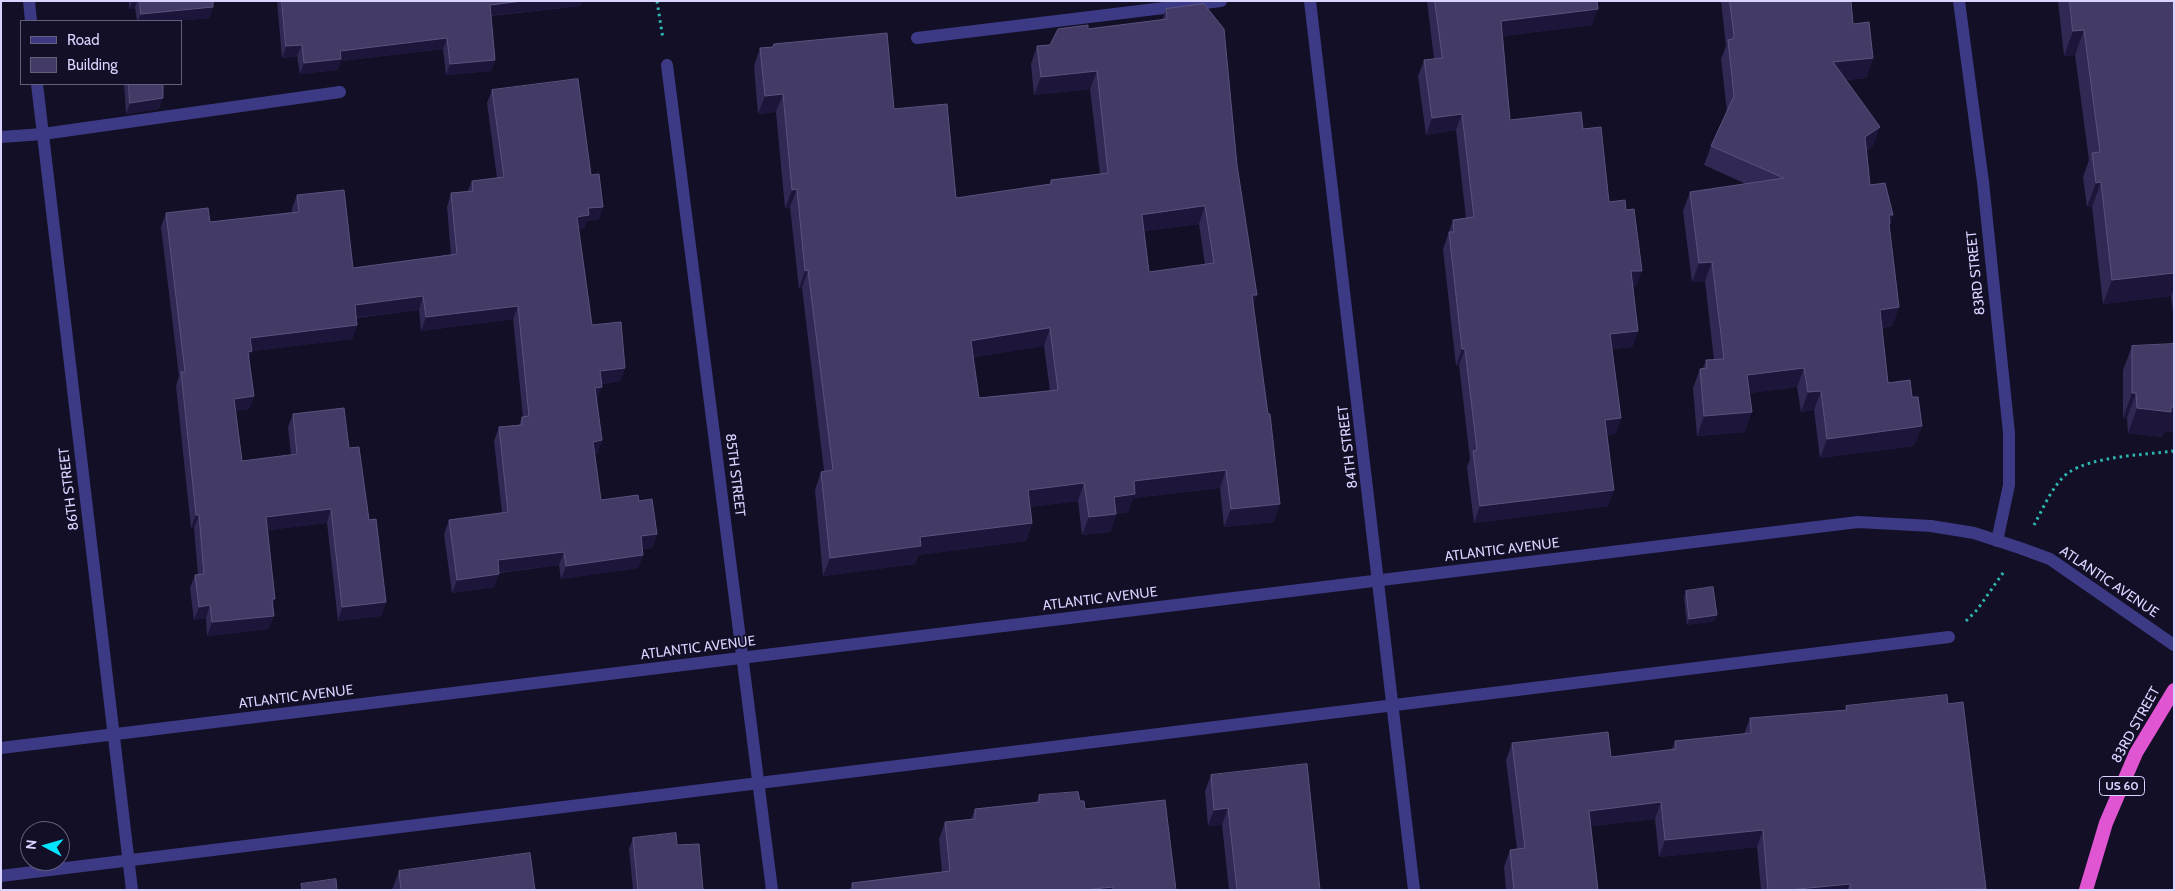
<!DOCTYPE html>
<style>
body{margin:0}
#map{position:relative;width:2175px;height:891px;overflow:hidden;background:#130f26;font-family:Cabin,sans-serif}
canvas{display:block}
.frame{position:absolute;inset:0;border:2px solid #d9d4ff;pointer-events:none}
.legend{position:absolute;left:20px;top:20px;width:162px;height:65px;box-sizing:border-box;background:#130f26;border:1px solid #625e7d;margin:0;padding:6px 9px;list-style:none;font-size:15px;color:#d9d4ff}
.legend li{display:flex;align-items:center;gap:10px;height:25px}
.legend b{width:25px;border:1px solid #625e7d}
.north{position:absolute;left:20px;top:821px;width:50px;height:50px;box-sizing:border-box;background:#130f26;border:1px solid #625e7d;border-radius:50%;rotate:276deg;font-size:14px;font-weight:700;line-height:20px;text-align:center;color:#d9d4ff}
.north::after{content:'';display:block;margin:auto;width:18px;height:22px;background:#00e5ff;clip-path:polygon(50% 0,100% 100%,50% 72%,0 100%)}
</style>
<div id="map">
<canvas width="2175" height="891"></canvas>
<div class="frame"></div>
<ul class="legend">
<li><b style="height:6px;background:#3d3a85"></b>Road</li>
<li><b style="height:14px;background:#433a66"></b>Building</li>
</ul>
<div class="north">N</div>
</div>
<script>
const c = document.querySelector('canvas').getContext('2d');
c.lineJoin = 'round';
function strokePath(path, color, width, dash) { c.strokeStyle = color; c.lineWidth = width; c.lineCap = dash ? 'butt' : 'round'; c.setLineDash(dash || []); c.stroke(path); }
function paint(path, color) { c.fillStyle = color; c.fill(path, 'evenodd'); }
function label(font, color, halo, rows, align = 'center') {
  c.font = font + ' Cabin,sans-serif'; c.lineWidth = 4; c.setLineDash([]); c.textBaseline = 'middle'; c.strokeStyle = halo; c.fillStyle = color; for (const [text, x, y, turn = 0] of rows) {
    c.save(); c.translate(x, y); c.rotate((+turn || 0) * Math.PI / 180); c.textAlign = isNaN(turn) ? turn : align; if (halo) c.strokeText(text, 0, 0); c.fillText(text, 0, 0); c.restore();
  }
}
const path = new Path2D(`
 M657,1L663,39
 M2034,525C2043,509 2053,484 2068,473C2092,456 2144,455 2174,451
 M1966,621L1977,610L2005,570`);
const service = new Path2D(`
 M917,38L1221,1
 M1,137L43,134L340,92
 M1,876L1949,637`);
const minor = new Path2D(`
 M29,1L31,21
 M1310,1L1414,890
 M1959,1L1983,182L2009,433V485L1997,541
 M667,65L772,890
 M37,84L132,890`);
const tertiary = new Path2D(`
 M1,748L1858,522L1931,526L1974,533L2020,548L2050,559L2174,645`);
const trunk = new Path2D(`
 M2086,890L2106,823L2136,753L2174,690`);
const wall = new Path2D(`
 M129,1H213V7L209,18L175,21H137L135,8L129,9Z
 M277,1H582L580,6L491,16L495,60L491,71L446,75L443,49L341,61L337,70L300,74L297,56L282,58Z
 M1427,1H1597L1592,25L1503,36L1510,120L1583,129L1609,202L1626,210L1636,287H1633L1638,331L1632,347L1612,349L1621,418L1615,434L1607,435L1608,506L1474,523L1467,467L1470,459L1459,365L1456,366L1443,249L1453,220L1466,218L1456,130L1426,135L1418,76L1424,60L1434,59Z
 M1721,1H1851L1853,24L1873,58L1866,78L1846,80L1873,146L1867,151L1870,185L1893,215L1889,227L1899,307L1892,326L1882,328L1888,383L1912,397L1922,426L1914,446L1820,458L1814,410L1801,412L1797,387L1749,393L1745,432L1697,436L1693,388L1700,369L1703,368L1706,360H1714L1705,281L1692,282L1683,211L1690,192L1746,184L1704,165L1711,146L1727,112L1721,59L1726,46Z
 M2058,1H2174V320L2171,296L2103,304L2092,207H2087L2083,177L2089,160L2075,55L2064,56Z
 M1166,9L1237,165L1253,305L1274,522L1224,527L1220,488L1133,498L1128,512L1116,514L1110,532L1082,535L1078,501L1030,507L1032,523L1026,541L918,555L915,564L823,576L815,490L821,472L824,471L802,288L799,289L790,207L785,208L776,112L758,114L754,66L760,48L772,47L774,44L894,109L956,198L1050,184L1051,180L1100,174L1090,89L1034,95L1031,64L1037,46L1050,45L1088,29L1162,20ZM1199,224L1205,265L1149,272L1144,231ZM1044,346L1050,391L979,398L973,357Z
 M124,84H163L159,109L126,114Z
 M492,90L591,175L603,207L598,220L587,221L584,229H578L592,325L625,368L620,381L601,384L597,401L602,440L597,454H595L601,500L639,501L657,534L652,548L643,549V555L638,568L561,579L559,565L499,573L494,587L452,593L444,534L449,520L502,513L494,441L499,427L519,425L522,417H523L513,319L421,331L419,310L356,318L357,325L352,339L252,351L249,358L254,396L249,409L236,411L242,461L291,455L288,427L293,414L349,448L369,520L386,602L381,616L338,621L327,523L268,530L273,607L269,629L207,636L206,618L194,620L190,588L195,575H198L194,528H191L176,386L179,376L161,227L166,213L210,222L292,212V208L297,195L353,268L451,255L447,207L451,193L468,191L472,181L497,178L487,103Z
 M2132,346L2164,432L2162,437L2128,433L2127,418H2123V370Z
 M1686,591L1715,621L1687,625L1684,597Z
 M1948,704L1986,890H1761L1757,847L1659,857L1655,819L1591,826L1598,890H1506L1504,867L1510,850L1517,849L1506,760L1512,743L1611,757L1672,749L1675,741L1744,734L1750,718L1845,711L1846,706Z
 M1211,775L1320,890H1229L1222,825L1208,826L1205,791Z
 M1039,795L1080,801L1085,809L1176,890H850L852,883L942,872L939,839L945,822L971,819L975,809L1036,803Z
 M633,838L677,845L703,890H633L629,849Z
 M399,871L535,890H392Z`);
const shadedWall = new Path2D(`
 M132,1H137L135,8L129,9Z
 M523,1H582L580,6L486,16L490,5Z
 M213,7L209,18L175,21H138L141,14Z
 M1598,9L1592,25L1495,37L1501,21Z
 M2084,30L2075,55L2064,56L2073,31Z
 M447,38L443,49L341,61L337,70L300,74L304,63L340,51Z
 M302,45L297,56L282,58L286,46Z
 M1873,58L1866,78L1826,82L1833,62Z
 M495,60L491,71L446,75L450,64Z
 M1097,71L1090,89L1034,95L1041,77Z
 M783,94L776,112L758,114L765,96Z
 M163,98L159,109L126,114L130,103Z
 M1462,114L1456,130L1426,135L1432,118Z
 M1880,127L1873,146L1858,157L1865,137Z
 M2101,182L2092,207H2087L2096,183Z
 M797,189L790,207L785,208L792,190Z
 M1205,206L1199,224L1135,232L1142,215Z
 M603,207L598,220L587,221L584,229L572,230L577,217L588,208Z
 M1889,215H1893L1883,243Z
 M1712,262L1705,281L1692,282L1699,263Z
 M808,270L802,288L799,289L805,271Z
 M1631,271H1642L1636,287L1625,288Z
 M2174,273V288L2171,296L2103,304L2112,280Z
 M1252,295H1257L1251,313Z
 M423,296L419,310L350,318L355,305Z
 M518,306L513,319L421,331L426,317Z
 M1899,307L1892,326L1873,329L1880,310Z
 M357,325L352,339L246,352L250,338Z
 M1050,328L1044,346L965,359L971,341Z
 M1638,331L1632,347L1604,350L1610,334Z
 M1462,349H1465L1459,365L1456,366Z
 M252,351L247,365L248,352Z
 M625,368L620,381L595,384L600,371Z
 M1804,368L1797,387L1740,394L1747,375Z
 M602,387L597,401L595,388Z
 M1821,391L1814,410L1801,412L1808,392Z
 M2132,393H2136L2127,418H2123Z
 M254,396L249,409L229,412L234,399Z
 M2171,407H2174V432H2164L2162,437L2128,433L2137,408Z
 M1752,412L1745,432L1697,436L1704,416Z
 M1621,418L1615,434L1599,436L1605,420Z
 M1922,426L1914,446L1820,458L1827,439Z
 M602,440L597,454L589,455L593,442Z
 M1226,470L1220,488L1133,498L1128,512L1116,514L1110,532L1082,535L1089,517L1134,481Z
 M1084,483L1078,501L1022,508L1028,490Z
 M1614,490L1608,506L1474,523L1480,506Z
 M1280,504L1274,522L1224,527L1231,509Z
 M331,509L327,523L262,531L266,517Z
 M196,515H199L194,528H191Z
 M1032,523L1026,541L918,555L915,564L823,576L830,558L920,537Z
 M657,534L652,548L636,550L641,536Z
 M564,552L559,565L493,573L498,560Z
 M643,555L638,568L561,579L566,566Z
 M499,574L494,587L452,593L457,580Z
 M272,599H275L271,612Z
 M386,602L381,616L338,621L342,607Z
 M210,605L206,618L194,620L199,607Z
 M1717,615L1715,621L1687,625L1689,619Z
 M274,616L269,629L207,636L212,622Z
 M1661,802L1655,819L1583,827L1589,811Z
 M1228,808L1222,825L1208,826L1214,810Z
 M1763,830L1757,847L1659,857L1665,840Z
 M1850,884L1847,890H1788Z
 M1113,887L1112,890H1084Z`);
const building = new Path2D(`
 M140,1H213V7L141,14Z
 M282,1H523L490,5L495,60L450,64L447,38L340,51L341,59L304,63L302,45L286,46Z
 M1435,1H1597L1598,9L1501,21L1510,120L1581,112L1583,129L1601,127L1609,202L1625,200L1626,210L1634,209L1642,271H1631L1638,331L1610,334L1621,418L1605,420L1614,490L1480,506L1473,451L1477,450L1465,349H1462L1449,232H1454L1453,220L1474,217L1462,114L1432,118L1424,60L1442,58Z
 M1730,1H1851L1853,24L1869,22L1873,58L1833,62L1880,127L1865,137L1870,185L1885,183L1893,215H1889L1890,224H1889L1899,307L1880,310L1888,383L1910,380L1912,397H1918L1922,426L1827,439L1821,391L1808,392L1804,368L1747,375L1752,412L1704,416L1700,369L1707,368L1706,360L1724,359L1712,262L1699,263L1690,192L1784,178L1711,146L1734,96L1728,40L1733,39L1734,36Z
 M2070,1H2174V273L2112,280L2101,182L2096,183L2092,153L2100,152L2084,30L2073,31Z
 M1204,4L1224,29L1237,165L1257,295H1252L1268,414H1270L1280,504L1231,509L1226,470L1134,481L1135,494L1114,497L1116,514L1089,517L1084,483L1028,490L1032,523L920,537L921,546L830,558L821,472L833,470L808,270L805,271L797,189L792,190L783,94L765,96L760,48L773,47L774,44L887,33L894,109L947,104L956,198L1051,184V180L1108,173L1097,71L1041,77L1037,46L1050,45L1058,29L1088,25V29L1167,19L1166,9ZM1205,206L1214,263L1149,272L1142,215ZM1050,328L1058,390L979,398L971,341Z
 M578,79L591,175L599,174L603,207L588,208L589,215L577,217L592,325L621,322L625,368L600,371L602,387L595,388L602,440L593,442L601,500L638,495L639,501L652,499L657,534L641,536L643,555L566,566L564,552L498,560L499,574L457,580L449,520L508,512L499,427L522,425V417L529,416L518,306L426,317L423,296L355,305L357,325L250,338L252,351L248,352L254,396L234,399L242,461L297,454L293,414L344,408L349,448L359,447L369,520L376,519L386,602L342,607L331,509L266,517L275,599H272L274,616L212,622L210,605L199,607L195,575L204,574L199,515H196L181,372H185L166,213L208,208L210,222L299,212L297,195L344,190L353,268L457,254L451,193L473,191L472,181L504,177L492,90Z
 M129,84H163V98L130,103Z
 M2174,344V407H2171V412L2137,408L2136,393H2132V346Z
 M1713,587L1717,615L1689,619L1686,591Z
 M1947,695L1948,704L1963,702L1986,889L1850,890V884L1788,890H1768L1763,830L1665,840L1661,802L1589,811L1598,890H1514L1510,850L1525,848L1512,743L1608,732L1611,757L1676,749L1675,741L1751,733L1750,718L1847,710L1846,706Z
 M1307,764L1320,890H1237L1228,808L1214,810L1211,775Z
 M1078,792L1080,801H1084L1085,809L1165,800L1176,890H1113V887L1084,890H853L852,883L950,871L945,822L975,819V809L1040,802L1039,795Z
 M676,833L677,845L699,844L703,890H638L633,838Z
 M530,853L535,890H401L399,871Z
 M336,879L337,890H302L301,884Z`);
const shields = [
 [2122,786,45]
];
const shieldNames = [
 ["US 60",2122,786]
];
const streetNames = [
 ["83RD STREET",1976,273,-96],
 ["84TH STREET",1348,447,-97],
 ["85TH STREET",735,475,83],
 ["86TH STREET",69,489,-97],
 ["ATLANTIC AVENUE",1502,550,-7],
 ["ATLANTIC AVENUE",2109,582,34],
 ["ATLANTIC AVENUE",1100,599,-7],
 ["ATLANTIC AVENUE",698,648,-7],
 ["ATLANTIC AVENUE",296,697,-7],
 ["83RD STREET",2136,725,-61]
];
strokePath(path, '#2fb8b0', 3, [2.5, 4]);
strokePath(service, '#3d3a85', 12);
strokePath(minor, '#3d3a85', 12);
strokePath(tertiary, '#3d3a85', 12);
strokePath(trunk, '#e055d1', 14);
paint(wall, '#312854');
paint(shadedWall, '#1d163a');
paint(building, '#433a66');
strokePath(building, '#5a527e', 1);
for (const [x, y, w] of shields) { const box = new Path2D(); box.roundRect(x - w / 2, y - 9.5, w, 19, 4); c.fillStyle = '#130f26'; c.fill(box); strokePath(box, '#d9d4ff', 1); }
label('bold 12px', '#d9d4ff', null, shieldNames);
label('14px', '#d9d4ff', '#130f26', streetNames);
</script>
